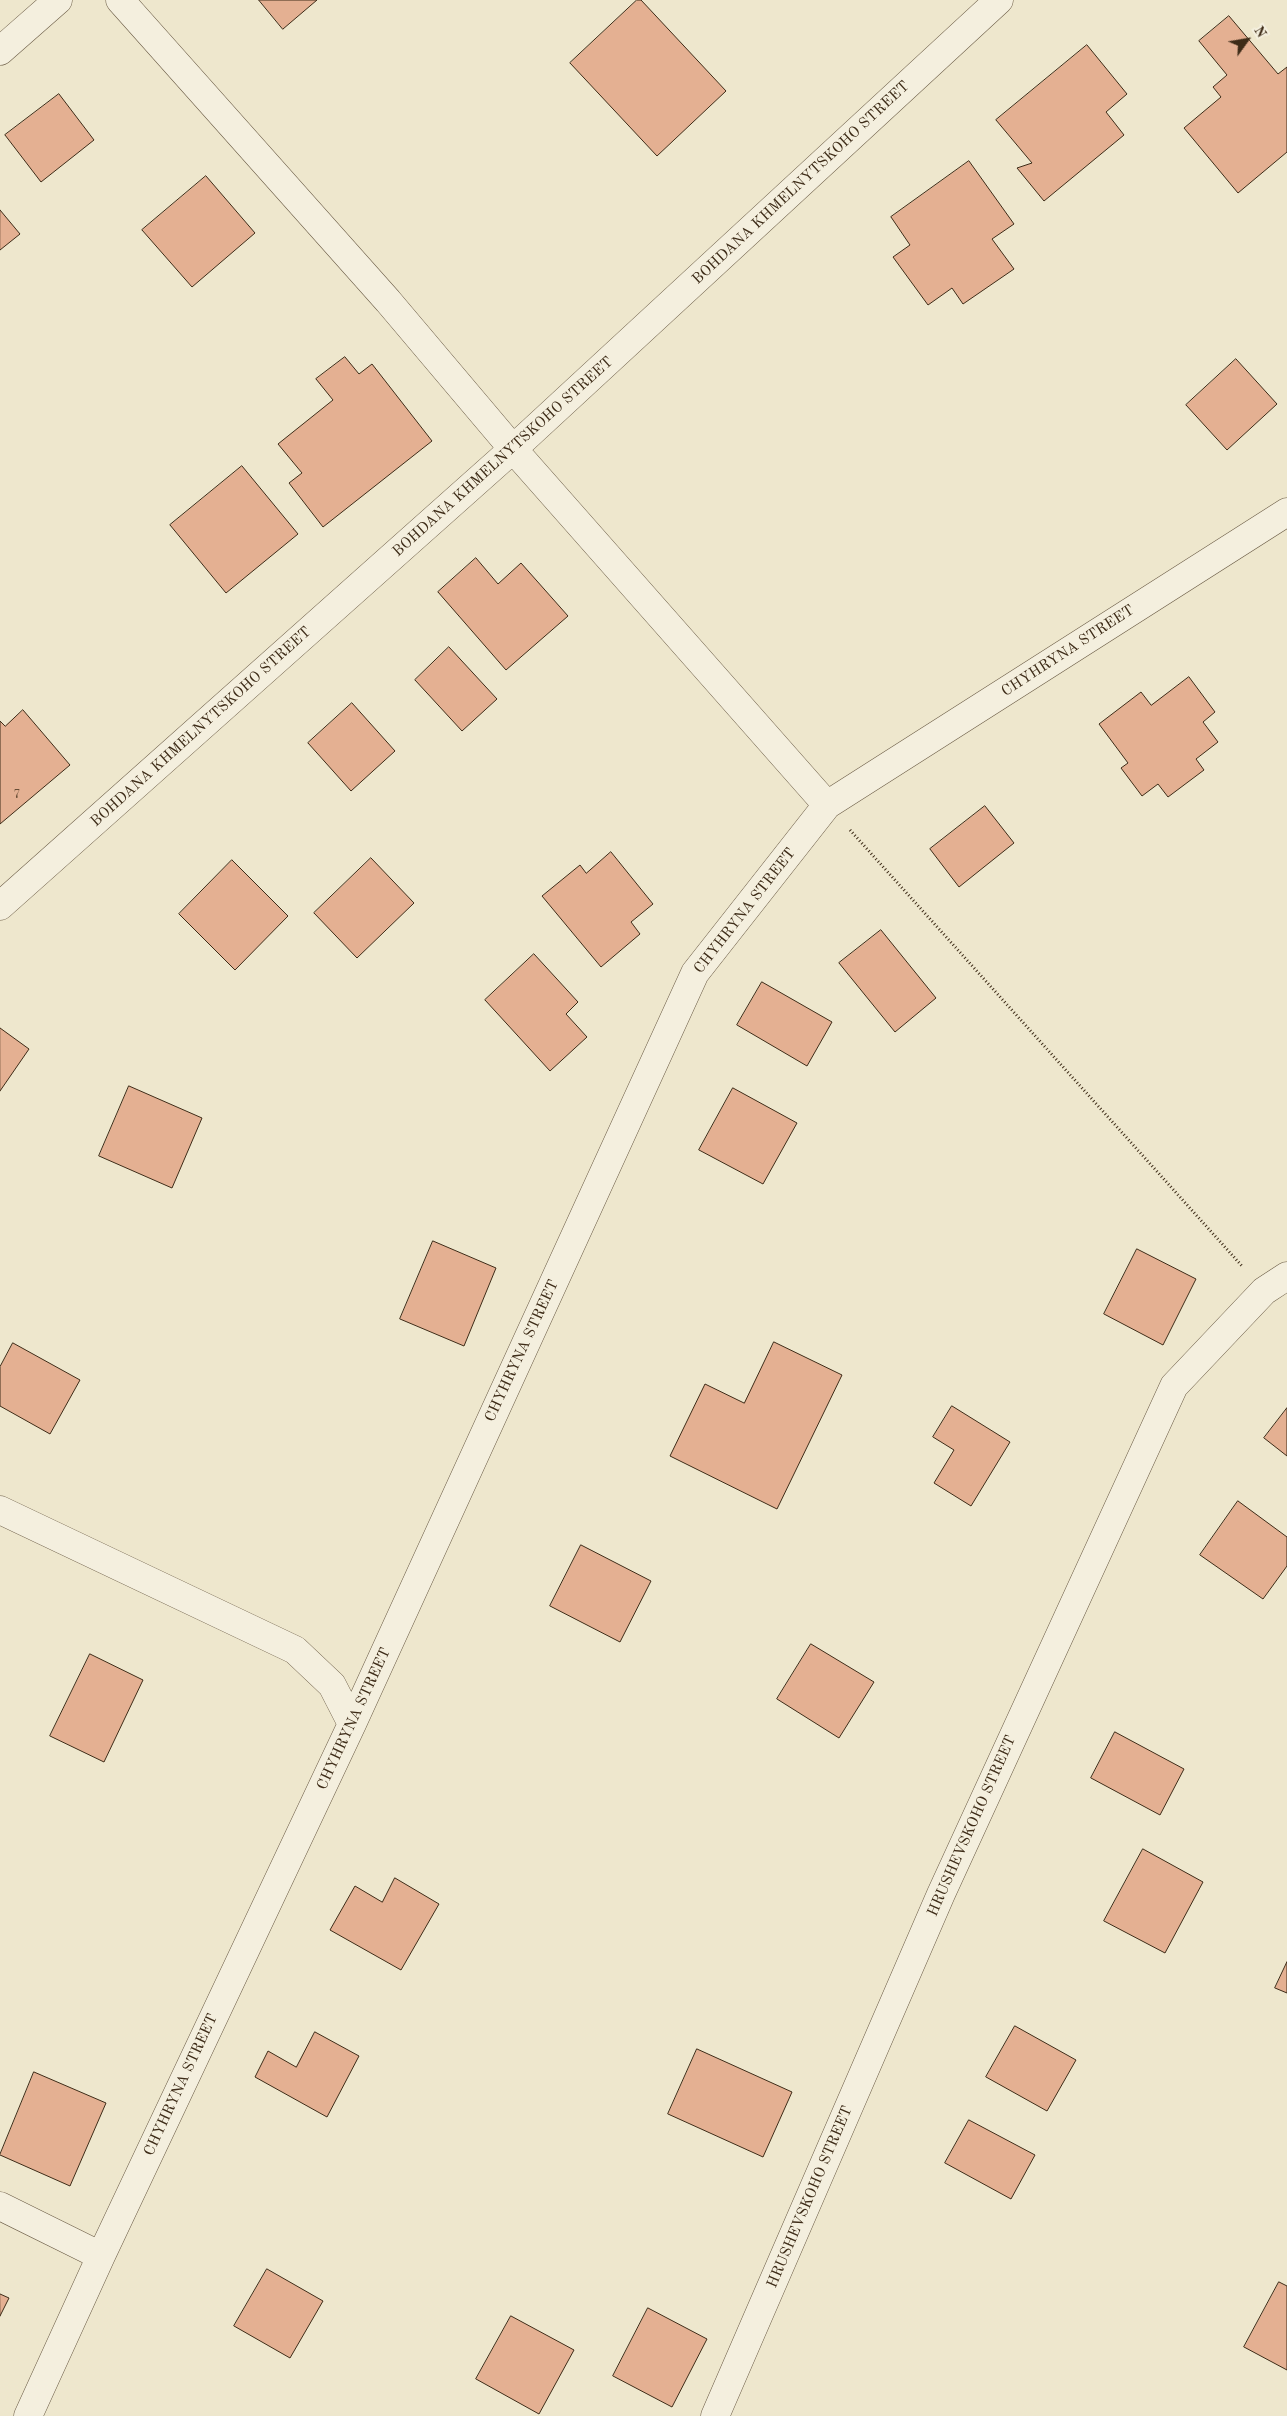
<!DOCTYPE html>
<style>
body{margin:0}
#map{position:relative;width:1287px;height:2416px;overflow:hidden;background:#eee7cd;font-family:"Old Standard TT",serif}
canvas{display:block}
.north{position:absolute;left:1222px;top:15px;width:50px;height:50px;-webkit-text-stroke:4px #f4efde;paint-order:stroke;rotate:58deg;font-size:14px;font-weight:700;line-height:20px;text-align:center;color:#3e2c18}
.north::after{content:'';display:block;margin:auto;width:18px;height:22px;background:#3e2c18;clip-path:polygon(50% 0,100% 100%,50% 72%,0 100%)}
</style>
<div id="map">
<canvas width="1287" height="2416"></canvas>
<div class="north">N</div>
</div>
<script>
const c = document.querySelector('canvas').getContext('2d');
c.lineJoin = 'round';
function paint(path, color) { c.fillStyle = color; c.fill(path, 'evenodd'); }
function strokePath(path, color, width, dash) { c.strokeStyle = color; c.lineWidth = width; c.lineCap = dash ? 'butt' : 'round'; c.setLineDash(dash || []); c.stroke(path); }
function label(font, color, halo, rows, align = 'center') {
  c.font = font + ' "Old Standard TT",serif'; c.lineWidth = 4; c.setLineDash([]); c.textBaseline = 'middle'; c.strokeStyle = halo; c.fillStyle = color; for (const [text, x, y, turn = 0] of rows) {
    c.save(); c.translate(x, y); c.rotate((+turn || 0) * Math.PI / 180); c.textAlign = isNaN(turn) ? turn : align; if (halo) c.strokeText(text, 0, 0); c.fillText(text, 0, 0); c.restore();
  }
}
const building = new Path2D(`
 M259,0H317L283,29Z
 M637,0H641L726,91L657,156L570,63Z
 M1229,16L1278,74L1287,67V152L1238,193L1184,128L1221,97L1213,87L1227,75L1199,41Z
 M1087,45L1127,94L1106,112L1124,135L1044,201L1017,168L1032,163L996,120Z
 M59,94L94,140L41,182L5,135Z
 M969,161L1014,224L992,239L1014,269L963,304L952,288L928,305L893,257L910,245L891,217Z
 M206,176L255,233L192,287L142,230Z
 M0,210L20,234L0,250Z
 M345,357L359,374L372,364L432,441L323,527L289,483L302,473L278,444L333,400L316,379Z
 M1236,359L1277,404L1227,450L1186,405Z
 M242,466L298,534L226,593L170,525Z
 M476,558L498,584L521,563L568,616L506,670L438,592Z
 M449,647L497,699L462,731L415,680Z
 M1189,677L1215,712L1203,722L1218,742L1196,759L1204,770L1168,797L1158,784L1142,796L1121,768L1128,763L1099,724L1141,692L1151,705Z
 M352,703L395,751L351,791L308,743Z
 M23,710L70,765L0,824V721L5,726Z
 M985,806L1014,843L959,887L930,849Z
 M611,852L653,904L631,922L640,934L601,967L542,896L580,865L586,873Z
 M371,858L414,903L357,958L314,913Z
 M232,860L288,916L235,970L179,914Z
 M881,930L936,998L895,1032L839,963Z
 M534,954L578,1002L566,1014L587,1037L550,1071L485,1000Z
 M762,982L832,1022L807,1066L737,1025Z
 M0,1028L29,1049L0,1091Z
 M129,1086L202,1118L172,1188L99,1156Z
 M733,1088L797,1123L763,1184L699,1150Z
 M433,1241L496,1268L464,1346L400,1319Z
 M1137,1249L1196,1279L1163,1345L1104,1314Z
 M774,1342L842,1375L777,1509L670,1456L705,1384L744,1403Z
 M13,1343L80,1380L50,1434L0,1406V1367Z
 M952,1406L1010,1442L971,1506L934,1483L954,1450L933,1437Z
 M1287,1408V1456L1264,1438Z
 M1238,1501L1287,1537V1566L1263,1599L1200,1555Z
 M581,1545L651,1581L620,1642L550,1606Z
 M811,1644L874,1682L839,1738L777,1699Z
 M90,1654L143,1680L104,1762L50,1736Z
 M1115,1732L1184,1769L1160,1815L1091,1778Z
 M1143,1849L1203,1882L1165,1953L1104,1921Z
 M395,1878L439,1904L401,1970L330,1930L355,1886L382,1902Z
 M1287,1962V1993L1275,1988Z
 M1015,2026L1076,2060L1047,2111L986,2077Z
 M315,2032L359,2056L327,2117L255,2077L268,2051L296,2067Z
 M697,2049L792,2092L763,2157L668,2114Z
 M34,2072L106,2103L70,2186L0,2155Z
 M969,2120L1035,2155L1011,2199L945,2163Z
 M267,2269L323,2301L290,2358L234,2326Z
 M1279,2282L1287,2286V2370L1244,2347Z
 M0,2294L9,2298L0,2316Z
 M648,2308L707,2339L672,2407L613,2376Z
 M511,2316L574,2350L539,2414L476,2379Z`);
const path = new Path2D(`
 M850,830L1242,1266`);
const minor = new Path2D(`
 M120,0L388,301L513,449L827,805
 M0,51L58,0
 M0,906L513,449L999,0
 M0,1510L295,1650L332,1685L352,1724
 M0,2206L101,2256
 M28,2416L101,2256L352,1724L695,973L827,805L1287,512
 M715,2416L941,1894L1174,1386L1264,1291L1287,1276`);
const numberNames = [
 ["7",17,795]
];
const streetNames = [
 ["BOHDANA KHMELNYTSKOHO STREET",801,183,-43],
 ["BOHDANA KHMELNYTSKOHO STREET",503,457,-42],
 ["CHYHRYNA STREET",1068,651,-33],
 ["BOHDANA KHMELNYTSKOHO STREET",201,727,-42],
 ["CHYHRYNA STREET",745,911,-52],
 ["CHYHRYNA STREET",522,1351,-65],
 ["CHYHRYNA STREET",354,1719,-65],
 ["HRUSHEVSKOHO STREET",972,1826,-66],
 ["CHYHRYNA STREET",181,2085,-65],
 ["HRUSHEVSKOHO STREET",810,2197,-67]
];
paint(building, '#e4b092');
strokePath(building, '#3e2c18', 1);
strokePath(minor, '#6a5b45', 29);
strokePath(path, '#3e2c18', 3, [1, 2.5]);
strokePath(minor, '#f4efde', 28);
label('12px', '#684d36', null, numberNames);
label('15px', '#3e2c18', '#f4efde', streetNames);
</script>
